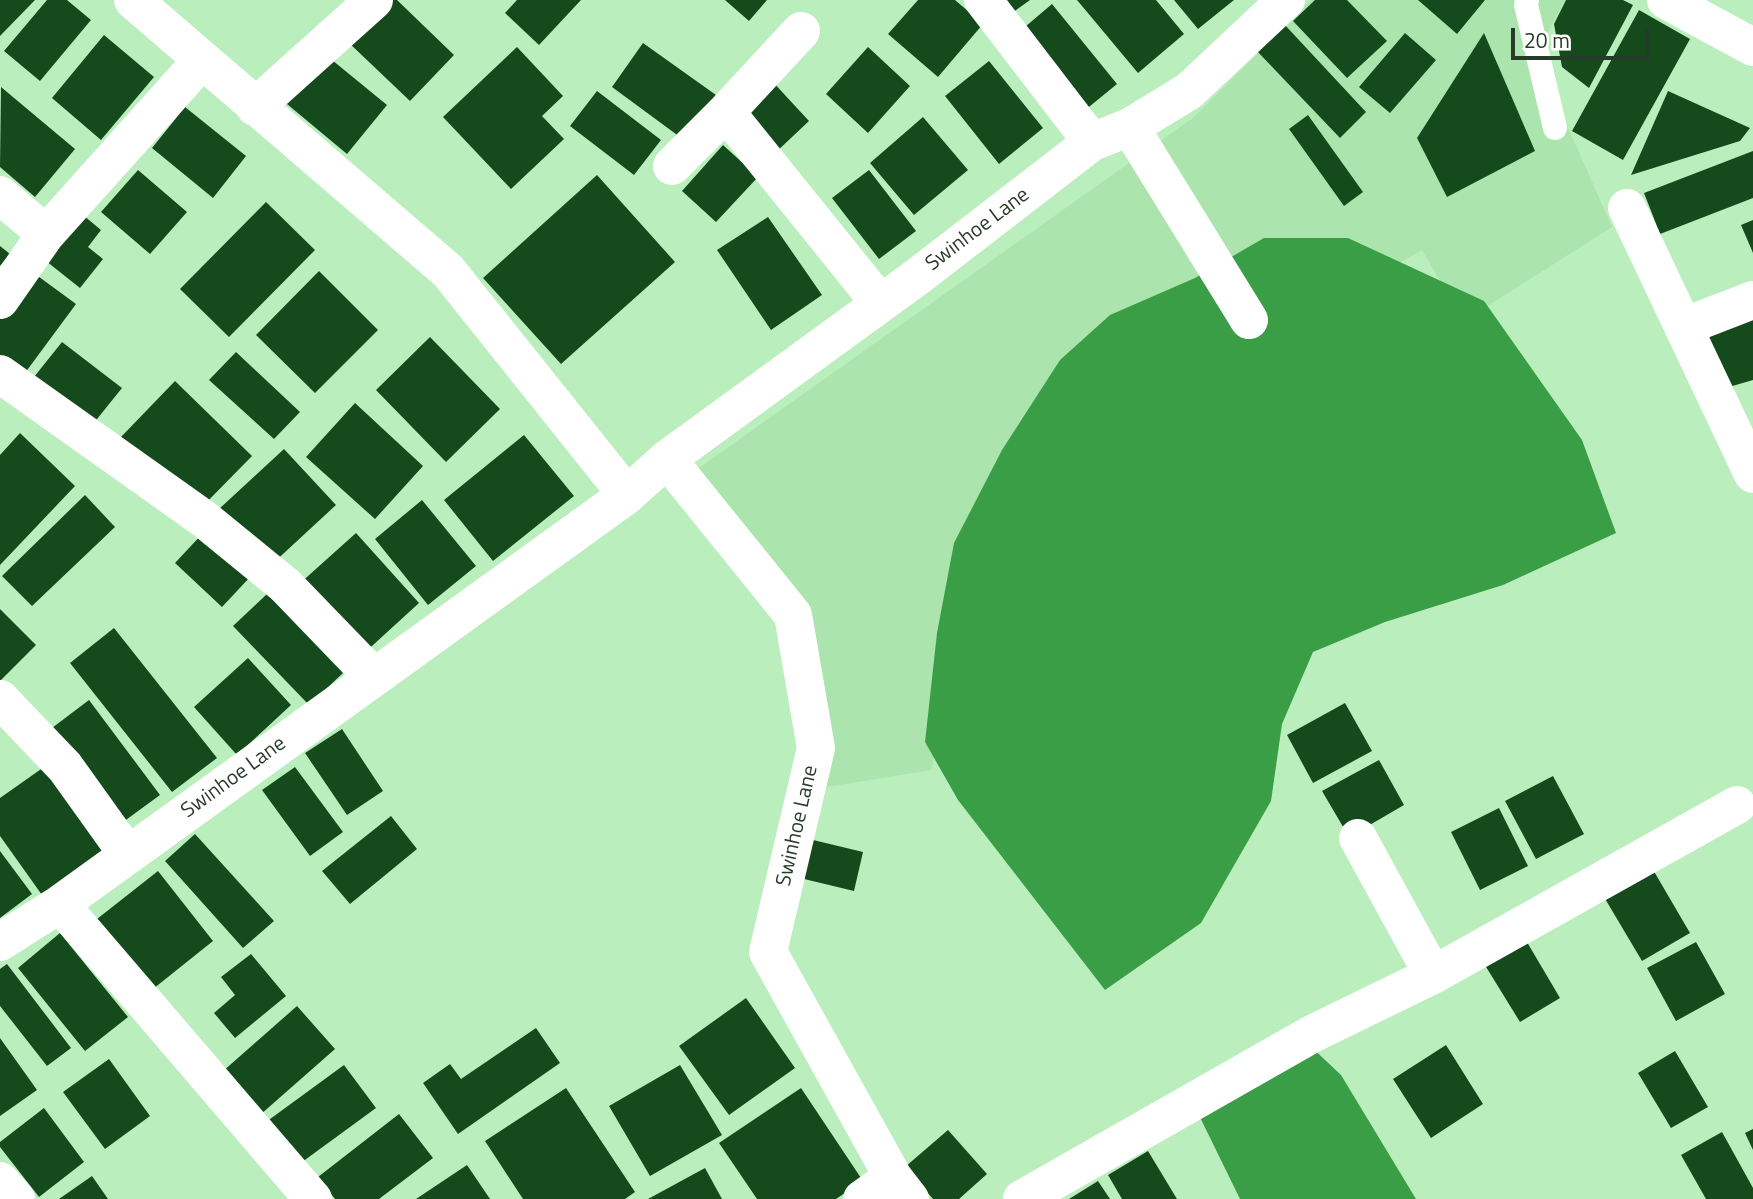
<!DOCTYPE html>
<style>
body{margin:0}
#map{position:relative;width:1753px;height:1199px;overflow:hidden;background:#baeebc;font-family:"Titillium Web",sans-serif}
canvas{display:block}
.scale{position:absolute;left:1511px;top:28px;width:138px;height:32px;box-sizing:border-box;border:4px solid #273c28;border-top:0;padding-left:9px;font-size:21px;line-height:24px;white-space:nowrap;color:#273c28;-webkit-text-stroke:5px #fff;paint-order:stroke}
</style>
<div id="map">
<canvas width="1753" height="1199"></canvas>
<div class="scale">20 m</div>
</div>
<script>
const c = document.querySelector('canvas').getContext('2d');
c.lineJoin = 'round';
function paint(path, color) { c.fillStyle = color; c.fill(path, 'evenodd'); }
function strokePath(path, color, width, dash) { c.strokeStyle = color; c.lineWidth = width; c.lineCap = dash ? 'butt' : 'round'; c.setLineDash(dash || []); c.stroke(path); }
function label(font, color, halo, rows, align = 'center') {
  c.font = font + ' "Titillium Web",sans-serif'; c.lineWidth = 7; c.setLineDash([]); c.textBaseline = 'middle'; c.strokeStyle = halo; c.fillStyle = color; for (const [text, x, y, turn = 0] of rows) {
    c.save(); c.translate(x, y); c.rotate((+turn || 0) * Math.PI / 180); c.textAlign = isNaN(turn) ? turn : align; if (halo) c.strokeText(text, 0, 0); c.fillText(text, 0, 0); c.restore();
  }
}
const built = new Path2D(`
 M1311,0H1565L1536,55L1612,227L1464,321L1422,250L1308,314L972,593L931,770L827,787L810,634L682,480L1194,117Z`);
const water = new Path2D(`
 M1264,238H1348L1484,301L1582,440L1616,533L1503,585L1385,622L1313,652L1282,724L1271,801L1201,923L1105,990L958,800L925,742L937,633L954,543L1002,450L1060,360L1110,315L1195,278Z
 M1305,1041L1341,1075L1416,1199H1240L1193,1103Z`);
const building = new Path2D(`
 M0,0H35L0,36Z
 M47,0H67L91,20L40,81L4,51Z
 M388,0H397L454,55L410,101L348,42Z
 M517,0H581L539,45L505,13Z
 M725,0H767L749,21Z
 M918,0H955L983,24L938,77L888,34Z
 M1002,0H1030L1012,13Z
 M1077,0H1156L1184,34L1138,73Z
 M1174,0H1234L1198,29Z
 M1315,0H1347L1387,41L1347,78L1293,21Z
 M1418,0H1485L1457,34Z
 M1566,0H1623L1633,5L1589,88L1562,67L1554,24Z
 M1052,4L1117,84L1084,111L1019,32Z
 M1639,10L1690,39L1623,160L1572,131Z
 M1284,24L1366,112L1340,138L1256,50Z
 M1405,33L1436,60L1390,113L1359,87Z
 M1484,33L1535,151L1447,197L1417,138Z
 M104,35L154,77L101,140L52,98Z
 M643,43L716,95L684,140L612,87Z
 M517,47L563,96L542,116L564,139L511,189L443,117Z
 M868,47L910,86L868,133L826,94Z
 M321,51L387,105L347,154L281,99Z
 M989,61L1043,128L999,164L945,96Z
 M772,81L809,121L774,154L736,115Z
 M1,87L75,149L35,197L0,167Z
 M597,91L661,140L634,175L570,126Z
 M1668,91L1750,128L1740,141L1631,175Z
 M185,107L246,156L213,198L152,148Z
 M1308,115L1363,192L1344,206L1289,129Z
 M923,117L968,170L914,215L870,163Z
 M723,145L758,177L716,222L682,191Z
 M1753,151V198L1660,234L1644,193Z
 M138,170L187,212L150,254L101,212Z
 M869,170L916,231L879,259L832,198Z
 M597,175L675,262L561,364L483,278Z
 M266,202L315,250L229,337L180,289Z
 M83,215L101,230L88,247L103,259L80,288L46,261Z
 M768,217L822,295L771,330L717,250Z
 M1753,220V253L1741,225Z
 M0,246L10,254L0,266Z
 M31,271L76,304L25,373L0,355V313Z
 M319,271L378,330L315,393L256,335Z
 M1753,318V380L1722,389L1705,332Z
 M430,337L500,409L446,462L376,390Z
 M62,342L122,388L85,434L26,387Z
 M236,352L300,412L274,439L209,380Z
 M175,381L252,456L197,512L121,437Z
 M355,403L423,466L375,519L306,457Z
 M20,433L75,486L0,565V455Z
 M524,435L574,496L493,561L444,500Z
 M284,449L336,505L270,566L219,509Z
 M85,495L115,527L32,606L2,576Z
 M422,500L476,566L428,605L375,539Z
 M204,532L251,576L222,607L175,563Z
 M356,533L419,603L361,656L298,585Z
 M267,594L343,673L309,705L233,626Z
 M0,609L36,645L0,681Z
 M114,628L217,758L172,792L70,663Z
 M248,658L291,705L237,755L194,707Z
 M89,700L160,795L119,825L48,731Z
 M1345,703L1372,751L1313,783L1287,735Z
 M342,729L383,791L347,815L305,753Z
 M1379,760L1404,805L1349,837L1322,791Z
 M44,767L104,851L42,895L0,836V798Z
 M295,767L343,832L310,856L262,790Z
 M1553,776L1584,834L1536,859L1505,801Z
 M1499,808L1528,866L1480,890L1451,832Z
 M391,816L417,849L350,904L322,871Z
 M195,834L274,921L243,948L165,861Z
 M809,839L863,852L854,891L800,878Z
 M0,851L32,894L0,918Z
 M1652,868L1690,933L1642,961L1604,897Z
 M158,871L213,941L153,989L97,919Z
 M60,933L128,1017L85,1051L18,968Z
 M1524,937L1560,998L1520,1022L1483,962Z
 M1696,942L1725,994L1676,1021L1647,968Z
 M251,954L286,996L235,1038L214,1013L235,995L221,977Z
 M7,964L71,1048L47,1066L0,1006V969Z
 M746,998L795,1068L729,1115L679,1046Z
 M297,1006L335,1049L260,1115L222,1072Z
 M536,1028L560,1063L458,1134L423,1083L450,1064L461,1079Z
 M0,1038L37,1090L0,1116Z
 M1446,1045L1483,1104L1431,1138L1393,1079Z
 M1675,1051L1708,1107L1671,1128L1638,1073Z
 M109,1059L150,1116L105,1149L63,1092Z
 M344,1065L376,1108L298,1165L266,1122Z
 M680,1065L722,1135L650,1176L609,1106Z
 M566,1088L635,1192L625,1199H523L485,1141Z
 M801,1088L863,1181L836,1199H757L719,1143Z
 M44,1108L84,1162L39,1197L0,1147V1142Z
 M399,1114L433,1158L379,1199H335L318,1177Z
 M1753,1129V1150L1745,1133Z
 M948,1130L987,1174L959,1199H933L905,1167Z
 M1722,1132L1753,1188V1199H1706L1681,1155Z
 M1148,1151L1177,1199H1122L1108,1175Z
 M467,1165L490,1199H416Z
 M705,1168L722,1199H648Z
 M92,1176L108,1199H59Z
 M1098,1181L1110,1199H1069Z`);
const lane = new Path2D(`
 M1527,0L1526,5L1555,128`);
const street = new Path2D(`
 M133,0L448,271L627,495
 M983,0L1092,142
 M1666,0L1753,47
 M801,31L726,112L880,303
 M255,107L374,0
 M1130,127L1249,320
 M672,166L726,112
 M0,195L46,234L202,60
 M1627,208L1753,474
 M0,300L46,234
 M1683,327L1753,300
 M0,374L204,519L286,586L374,677
 M667,459L793,615L816,748L768,952L893,1177L910,1199
 M0,699L65,767L128,855
 M1358,838L1433,975
 M60,904L313,1199
 M0,942L60,904L627,495L667,459L917,277L1092,142L1130,127L1189,91L1286,0
 M0,1181L16,1199
 M862,1199L893,1177
 M1022,1199L1312,1034L1433,975L1737,805`);
const streetNames = [
 ["Swinhoe Lane",978,230,-37],
 ["Swinhoe Lane",234,778,-36],
 ["Swinhoe Lane",798,826,-77]
];
paint(built, '#abe5ad');
paint(water, '#399e45');
paint(building, '#154a1c');
strokePath(lane, '#fff', 24);
strokePath(street, '#fff', 38);
label('21px', '#273c28', '#fff', streetNames);
</script>
